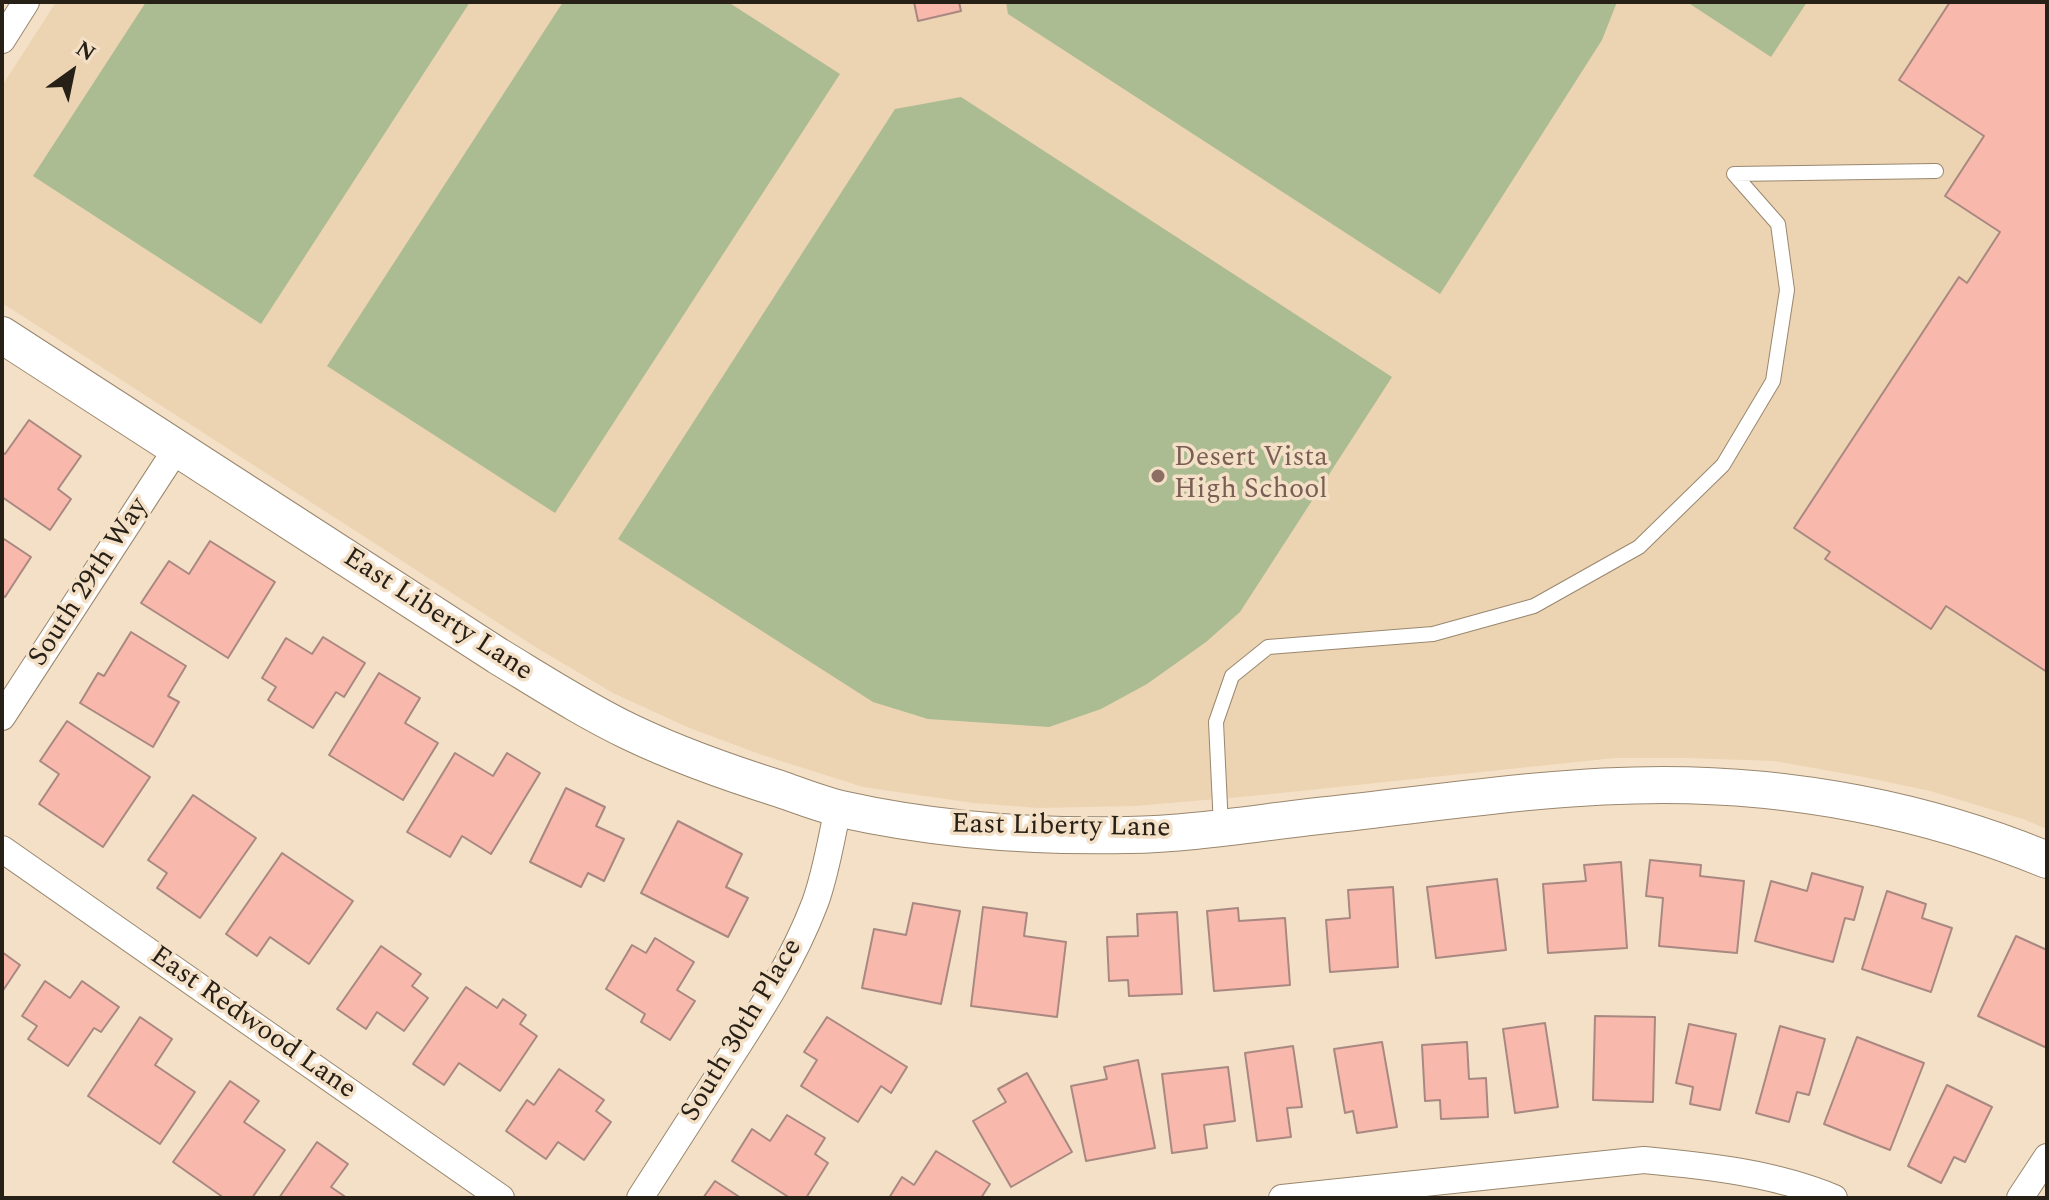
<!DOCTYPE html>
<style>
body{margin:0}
#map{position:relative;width:2049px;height:1200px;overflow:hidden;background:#f4e0c6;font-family:Spectral,serif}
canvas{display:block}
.frame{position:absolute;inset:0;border:4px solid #272017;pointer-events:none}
.north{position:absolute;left:32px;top:32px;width:80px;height:80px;-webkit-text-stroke:6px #f4e0c6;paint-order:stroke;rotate:33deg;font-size:22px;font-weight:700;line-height:32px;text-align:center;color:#272017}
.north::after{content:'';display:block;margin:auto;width:28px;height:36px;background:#272017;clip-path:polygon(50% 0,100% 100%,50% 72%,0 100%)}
</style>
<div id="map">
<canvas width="2049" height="1200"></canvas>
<div class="frame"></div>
<div class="north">N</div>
</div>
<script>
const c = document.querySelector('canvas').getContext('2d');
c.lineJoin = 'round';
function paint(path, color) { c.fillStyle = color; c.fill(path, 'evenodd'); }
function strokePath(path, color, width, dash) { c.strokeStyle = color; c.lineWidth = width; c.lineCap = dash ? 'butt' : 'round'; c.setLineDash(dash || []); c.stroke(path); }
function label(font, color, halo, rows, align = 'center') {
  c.font = font + ' Spectral,serif'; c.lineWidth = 7; c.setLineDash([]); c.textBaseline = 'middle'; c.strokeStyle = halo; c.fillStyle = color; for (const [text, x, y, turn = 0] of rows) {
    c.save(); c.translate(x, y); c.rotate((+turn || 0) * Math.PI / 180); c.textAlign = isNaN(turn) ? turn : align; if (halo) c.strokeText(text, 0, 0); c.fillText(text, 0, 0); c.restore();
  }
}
const built = new Path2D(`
 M56,2H2047V829L2023,819L1930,791L1864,777L1774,761L1687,758H1615L1252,796L1135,806L1038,808L973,803L863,787L762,755L687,727L613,693L537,648L2,303V86Z`);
const green = new Path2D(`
 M146,2H470L261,324L33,176Z
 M563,2H728L840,74L555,513L327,366Z
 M1006,2H1617L1602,40L1440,294L1008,14Z
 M1687,2H1807L1771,57Z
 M961,97L1392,377L1240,612L1206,642L1147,684L1101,709L1049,727L928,719L873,702L618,539L895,109Z`);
const building = new Path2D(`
 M914,2H959L961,11L918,21Z
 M1950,2H2047V672L1946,606L1931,629L1825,559L1830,552L1794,528L1959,277L1967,283L2000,232L1945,196L1984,136L1899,80Z
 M29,420L81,456L58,489L71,499L50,530L2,497V452L5,454Z
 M4,539L31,557L5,597L2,595V542Z
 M210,541L275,582L228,658L141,603L169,561L189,574Z
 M131,632L186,666L168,696L179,702L153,747L80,703L98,673L104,676Z
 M323,637L365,663L344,697L336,692L313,728L268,700L276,687L262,678L286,638L312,654Z
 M379,673L420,698L405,723L438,743L403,800L329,755Z
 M67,721L150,777L103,847L39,804L59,774L40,761Z
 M455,753L493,776L507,753L540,773L491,854L462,836L450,857L407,832Z
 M566,788L605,807L596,826L624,839L604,881L588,873L581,887L530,862Z
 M193,795L256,838L200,918L157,888L167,873L148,860Z
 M678,821L742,854L726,887L748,898L728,937L641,893Z
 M282,853L353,901L309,964L270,937L257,956L226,934Z
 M1650,860L1701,865L1700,876L1744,881L1737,953L1659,946L1663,898L1646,896Z
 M1621,862L1627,948L1548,953L1543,884L1586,881L1584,865Z
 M1812,873L1863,887L1854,920L1845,918L1833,962L1755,941L1771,881L1807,891Z
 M1497,879L1506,950L1436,958L1427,887Z
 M1393,887L1398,967L1330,972L1326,920L1350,918L1348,890Z
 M1887,891L1926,904L1922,918L1952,928L1931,992L1862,969Z
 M913,903L960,911L941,1004L862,988L874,929L906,935Z
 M983,907L1027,913L1024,936L1066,942L1057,1017L971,1006Z
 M1238,908L1239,921L1285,918L1290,985L1214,991L1207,911Z
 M1177,912L1182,994L1129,996L1128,980L1109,981L1107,937L1138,936L1137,914Z
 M2016,936L2047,950V1048L1978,1016Z
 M655,938L694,962L677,990L695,1001L670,1040L641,1022L645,1014L606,989L632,945L646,953Z
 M381,946L421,974L412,986L428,998L404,1031L377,1012L366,1029L337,1009Z
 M2,952L20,965L2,992Z
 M45,981L70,998L82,981L119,1007L101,1032L94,1028L68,1066L28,1039L37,1026L22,1016Z
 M466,987L497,1008L503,999L526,1015L520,1024L537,1036L500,1091L459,1063L444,1085L413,1064Z
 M1595,1016L1655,1017L1653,1102L1593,1100Z
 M140,1017L172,1039L155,1065L195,1092L160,1144L88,1096Z
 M827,1017L907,1067L891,1093L881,1086L858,1122L801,1086L817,1060L804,1052Z
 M1545,1023L1558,1107L1515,1113L1503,1029Z
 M1689,1024L1736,1034L1720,1110L1690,1104L1693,1087L1676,1083Z
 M1780,1026L1825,1039L1809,1095L1797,1092L1789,1122L1756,1113Z
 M1857,1037L1924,1063L1890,1150L1824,1124Z
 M1382,1042L1397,1127L1357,1133L1353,1111L1345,1113L1334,1049Z
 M1467,1042L1469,1079L1486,1078L1488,1117L1441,1119L1440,1100L1425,1101L1422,1045Z
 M1293,1046L1302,1107L1287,1108L1291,1137L1257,1141L1245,1053Z
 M1138,1060L1155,1148L1086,1161L1071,1086L1107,1079L1104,1067Z
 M1228,1067L1235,1121L1204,1125L1207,1148L1172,1153L1162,1074Z
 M559,1069L604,1100L596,1111L611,1122L584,1160L558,1142L546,1159L506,1131L527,1100L534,1105Z
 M1027,1073L1072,1152L1011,1187L973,1121L1006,1102L998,1089Z
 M230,1081L259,1101L244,1122L285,1150L252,1198H224L173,1162Z
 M1947,1085L1992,1107L1965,1162L1954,1157L1941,1183L1908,1166Z
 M787,1115L825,1138L815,1154L828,1163L806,1198H790L732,1161L752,1129L770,1141Z
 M317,1142L348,1164L331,1187L347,1198H279Z
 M936,1151L990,1184L981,1198H889L902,1177L914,1185Z
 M715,1181L741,1198H703Z`);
const lane = new Path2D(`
 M1734,174L1936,171
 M1221,827L1216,722L1232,676L1268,647L1433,634L1534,606L1639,547L1723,465L1773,381L1787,290L1778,224L1734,174`);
const street = new Path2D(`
 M2,40L26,2
 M2,717L177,448
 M2,849L501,1198
 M640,1198C669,1153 697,1109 726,1064C759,1013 793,961 815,903C826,873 831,840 838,808
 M1282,1198L1644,1160C1708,1166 1774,1173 1834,1198
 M2020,1198L2047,1157`);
const secondary = new Path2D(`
 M2,335L498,656C541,682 584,710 630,732C678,755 729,773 780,789C800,796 820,804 841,809C935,830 1032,837 1128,835C1195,834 1261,822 1328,815C1439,803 1551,785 1663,785C1794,785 1926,810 2047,860`);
const markers = [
 [1158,476,8,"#8d6e63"]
];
const educationNames = [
 ["Desert Vista",1174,460],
 ["High School",1174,492]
];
const streetNames = [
 ["South 29th Way",90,583,-57],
 ["East Liberty Lane",437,616,33],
 ["East Liberty Lane",1061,828,1],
 ["East Redwood Lane",252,1024,35],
 ["South 30th Place",743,1031,-59]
];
paint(built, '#ecd4b3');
paint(green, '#abbb92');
paint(building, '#f8b8ab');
strokePath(building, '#a88881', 2);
strokePath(lane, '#99876e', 16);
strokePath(street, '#99876e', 28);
strokePath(secondary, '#99876e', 38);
strokePath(lane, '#fff', 14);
strokePath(street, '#fff', 26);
strokePath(secondary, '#fff', 36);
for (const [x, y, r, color] of markers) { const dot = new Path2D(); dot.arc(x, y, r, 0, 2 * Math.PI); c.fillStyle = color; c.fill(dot); strokePath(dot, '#f4e0c6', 3); }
label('28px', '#785e54', '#f4e0c6', educationNames, 'left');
label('28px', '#272017', '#f4e0c6', streetNames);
</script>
